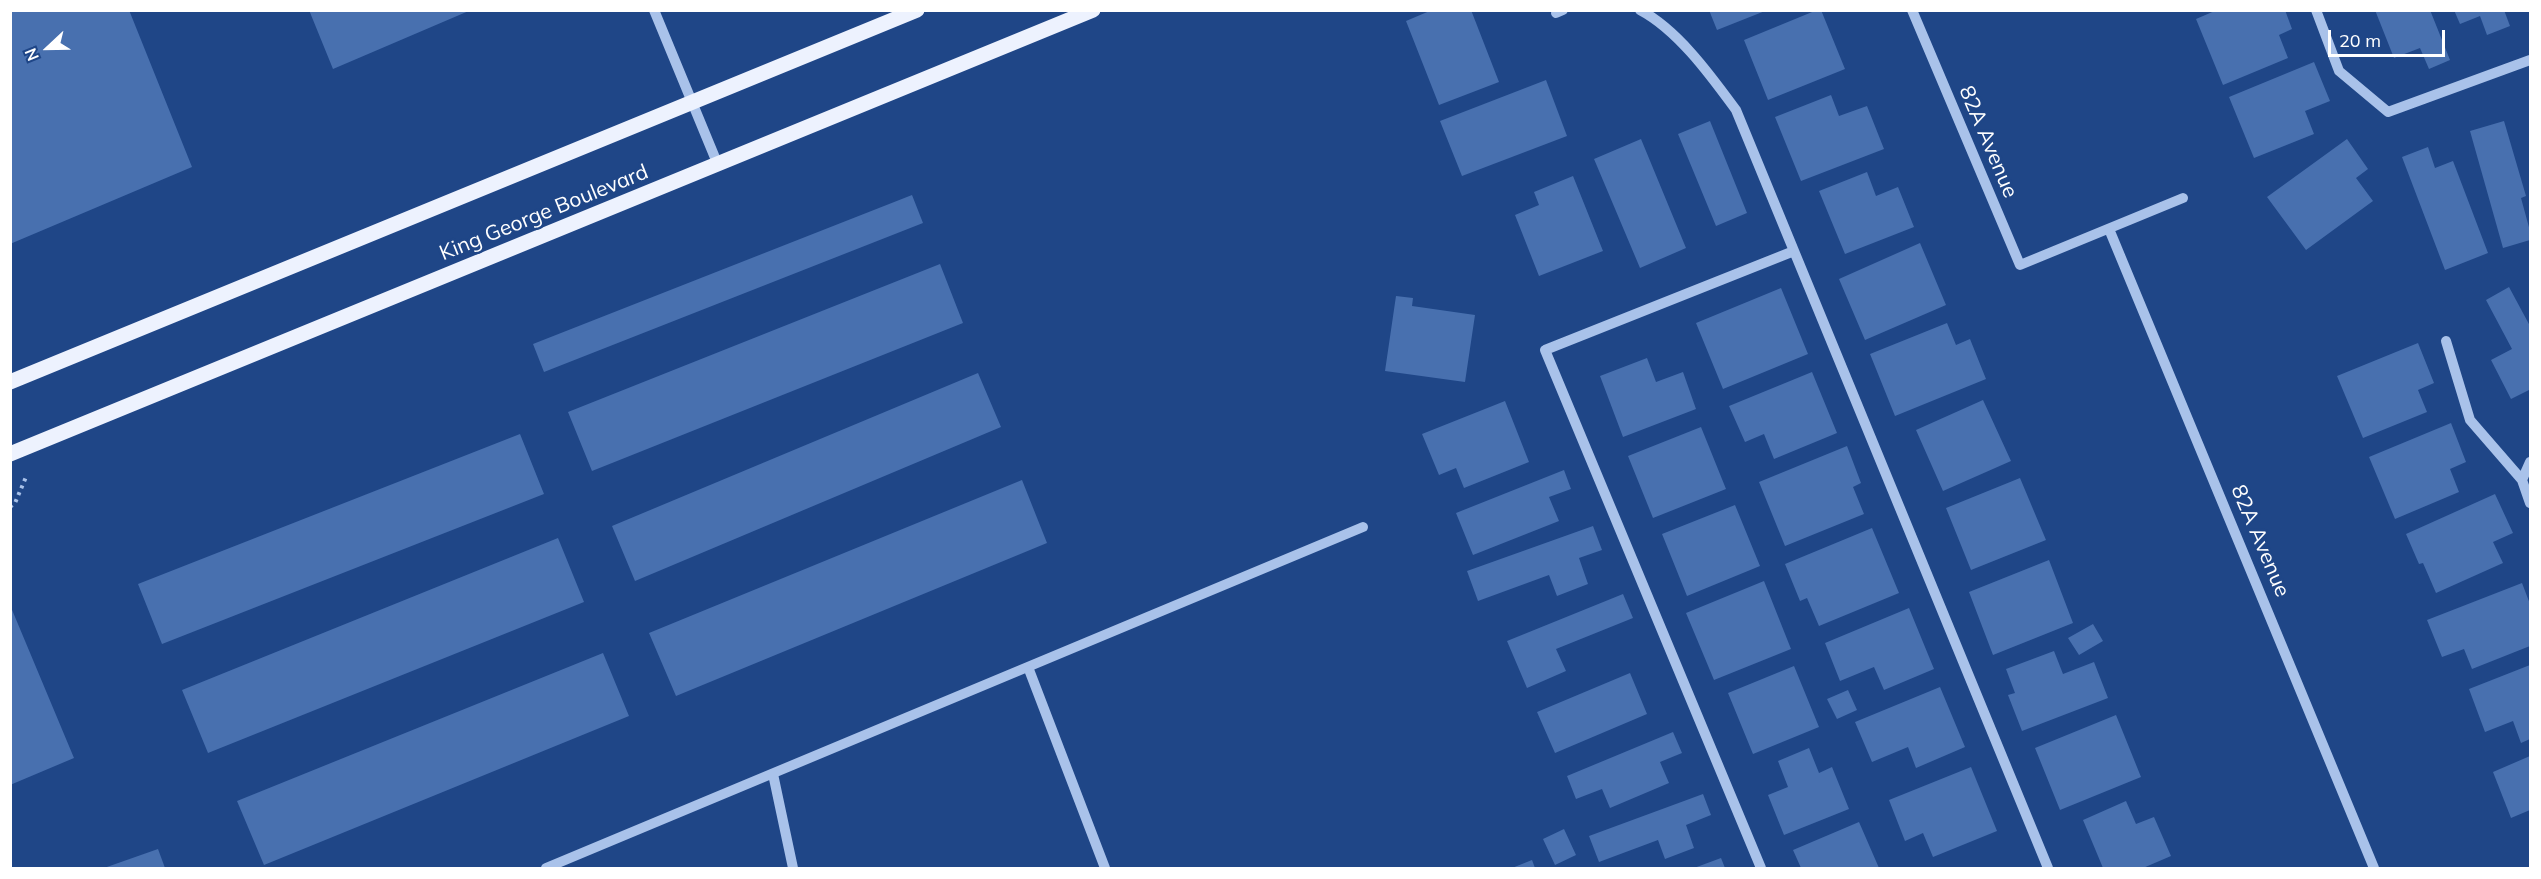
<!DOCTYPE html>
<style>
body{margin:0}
#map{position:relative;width:2541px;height:879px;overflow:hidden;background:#1f4687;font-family:Mulish,sans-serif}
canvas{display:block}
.frame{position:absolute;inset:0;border:12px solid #fff;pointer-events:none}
.north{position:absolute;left:18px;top:18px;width:60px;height:60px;-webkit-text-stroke:4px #1f4687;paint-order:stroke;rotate:248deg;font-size:16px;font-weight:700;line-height:24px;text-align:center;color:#fff}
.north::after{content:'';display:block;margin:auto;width:21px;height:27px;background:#fff;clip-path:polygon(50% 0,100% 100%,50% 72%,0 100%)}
.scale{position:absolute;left:2328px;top:30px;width:117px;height:27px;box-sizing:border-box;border:3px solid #fff;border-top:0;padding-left:8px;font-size:18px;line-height:21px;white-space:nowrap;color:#fff;-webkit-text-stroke:4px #1f4687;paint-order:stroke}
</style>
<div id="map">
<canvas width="2541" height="879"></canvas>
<div class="frame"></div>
<div class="north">N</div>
<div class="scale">20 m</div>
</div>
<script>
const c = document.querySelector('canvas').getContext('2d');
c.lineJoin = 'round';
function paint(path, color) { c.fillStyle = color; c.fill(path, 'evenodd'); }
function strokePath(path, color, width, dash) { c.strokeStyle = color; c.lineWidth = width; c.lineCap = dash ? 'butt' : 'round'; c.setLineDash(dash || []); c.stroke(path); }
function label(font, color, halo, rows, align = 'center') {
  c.font = font + ' Mulish,sans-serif'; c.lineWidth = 5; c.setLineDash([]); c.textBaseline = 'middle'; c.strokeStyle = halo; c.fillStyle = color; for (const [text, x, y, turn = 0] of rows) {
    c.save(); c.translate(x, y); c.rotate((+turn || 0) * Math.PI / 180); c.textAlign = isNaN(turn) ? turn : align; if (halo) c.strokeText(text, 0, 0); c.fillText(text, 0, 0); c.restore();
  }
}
const building = new Path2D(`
 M10,10H129L192,167L10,244Z
 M309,10H471L333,69Z
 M1432,10H1471L1499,82L1439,105L1406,21Z
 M1709,10H1765V11L1717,30Z
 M1817,10H1821L1845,69L1768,100L1744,40Z
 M2217,10H2285L2292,29L2279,35L2288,58L2223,85L2196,19Z
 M2375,10H2430L2450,60L2429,69L2420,48L2394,58Z
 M2454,10H2504L2510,26L2487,35L2480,16L2460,24Z
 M2314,62L2330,101L2305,111L2314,134L2254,158L2229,97Z
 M1546,80L1567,136L1462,176L1440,121Z
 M1831,95L1839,116L1867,106L1884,149L1801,181L1775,117Z
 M1710,121L1747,213L1716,226L1678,134Z
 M2504,121L2526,196L2521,198L2530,231V240L2503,248L2470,131Z
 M1641,139L1686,248L1640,268L1594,159Z
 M2347,139L2368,169L2356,178L2373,201L2306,250L2267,197Z
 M2428,147L2435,168L2453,161L2488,253L2445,270L2402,157Z
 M1867,172L1876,196L1898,187L1914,227L1845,254L1819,191Z
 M1573,176L1603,251L1539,276L1515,215L1539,205L1534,192Z
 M912,195L923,223L544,372L533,344Z
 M1920,243L1946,305L1865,340L1839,279Z
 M940,264L963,323L592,471L568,412Z
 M2509,287L2530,326V393L2529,390L2511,399L2491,360L2512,349L2486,300Z
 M1781,288L1808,354L1723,389L1696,323Z
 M1396,296L1413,298L1412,306L1475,315L1465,382L1385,371Z
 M1947,323L1956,345L1970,339L1986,379L1895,416L1870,354Z
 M2418,343L2434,383L2418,390L2427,412L2363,438L2337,376Z
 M1647,358L1656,382L1683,372L1696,409L1623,437L1600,376Z
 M1812,372L1837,433L1774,459L1764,434L1745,442L1729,406Z
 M978,373L1001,427L635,581L612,526Z
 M1983,400L2011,461L1943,491L1916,430Z
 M1505,401L1529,462L1464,488L1456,468L1439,475L1422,434Z
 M2451,423L2466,462L2450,469L2459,492L2395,519L2369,457Z
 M1701,427L1726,489L1653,518L1628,456Z
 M520,434L544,494L162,644L138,584Z
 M1847,446L1861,483L1853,487L1864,514L1785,546L1759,482Z
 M1564,470L1571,489L1549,497L1559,521L1473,555L1456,513Z
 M2020,478L2046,540L1971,570L1946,508Z
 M1022,480L1047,543L676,696L649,633Z
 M2495,494L2513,533L2493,542L2503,563L2436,593L2423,563L2419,564L2406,534Z
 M1735,505L1760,566L1687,596L1662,534Z
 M1593,526L1602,550L1579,558L1588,584L1557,596L1549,575L1478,601L1467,571Z
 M1872,528L1899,593L1819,626L1807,598L1800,601L1785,564Z
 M558,538L584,602L208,753L182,690Z
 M2049,560L2073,623L1993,655L1969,592Z
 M1764,581L1791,649L1714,680L1686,613Z
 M2522,583L2530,604V646L2472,669L2464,649L2442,657L2427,620Z
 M1623,594L1633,618L1556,649L1566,671L1527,688L1507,641Z
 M10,605L74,758L10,785Z
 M1909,608L1934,669L1884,690L1874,667L1840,681L1825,643Z
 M2093,624L2103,641L2079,655L2068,638Z
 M2054,651L2063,674L2094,662L2108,698L2022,731L2008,695L2015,693L2006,669Z
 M603,653L629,716L264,865L237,801Z
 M2530,665V739L2521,743L2513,721L2485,732L2469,689Z
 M1794,666L1819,727L1753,754L1728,693Z
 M1630,673L1647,714L1555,753L1537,712Z
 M1940,687L1965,747L1916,768L1908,747L1872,762L1855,722Z
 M1848,690L1857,710L1837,719L1827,699Z
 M2116,715L2141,777L2060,810L2035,748Z
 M1673,732L1682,753L1660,762L1669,783L1610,808L1602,789L1576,799L1567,776Z
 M1809,748L1819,773L1832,767L1849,809L1784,835L1768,795L1788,787L1778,761Z
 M2530,756V810L2511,818L2493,772Z
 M1971,767L1997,831L1933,857L1923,833L1905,841L1889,800Z
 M1703,794L1711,815L1686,825L1694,848L1665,859L1658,840L1599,862L1589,836Z
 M2126,801L2136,824L2154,817L2171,856L2143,868H2103L2083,820Z
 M1859,822L1879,868H1801L1793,850Z
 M1564,829L1576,855L1555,865L1543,839Z
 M158,849L165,868H104Z
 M1721,858L1725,868H1694Z
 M1532,860L1535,868H1512Z`);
const path = new Path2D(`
 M10,507L15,503L26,477`);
const minor = new Path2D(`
 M654,10L718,165
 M1640,10C1678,30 1711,76 1736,110L2048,868
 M1912,10L2020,265L2183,198
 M2316,10L2339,71L2388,112L2530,60
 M1556,13L1563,10
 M2109,229L2374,868
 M2446,341L2470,420L2522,480L2530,503
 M2522,480L2530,462
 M1028,667L1105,868
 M773,774L793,868
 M546,868L1363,527
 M1761,868L1545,350L1794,251`);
const major = new Path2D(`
 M10,382L917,10
 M10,454L1093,10`);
const streetNames = [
 ["82A Avenue",1988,142,67],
 ["King George Boulevard",544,213,-22],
 ["82A Avenue",2260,541,67]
];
paint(building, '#4870af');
strokePath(path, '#a9c2ea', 4, [3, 4.5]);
strokePath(minor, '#a9c2ea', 10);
strokePath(major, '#edf2fe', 15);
label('21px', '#fff', '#1f4687', streetNames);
</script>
